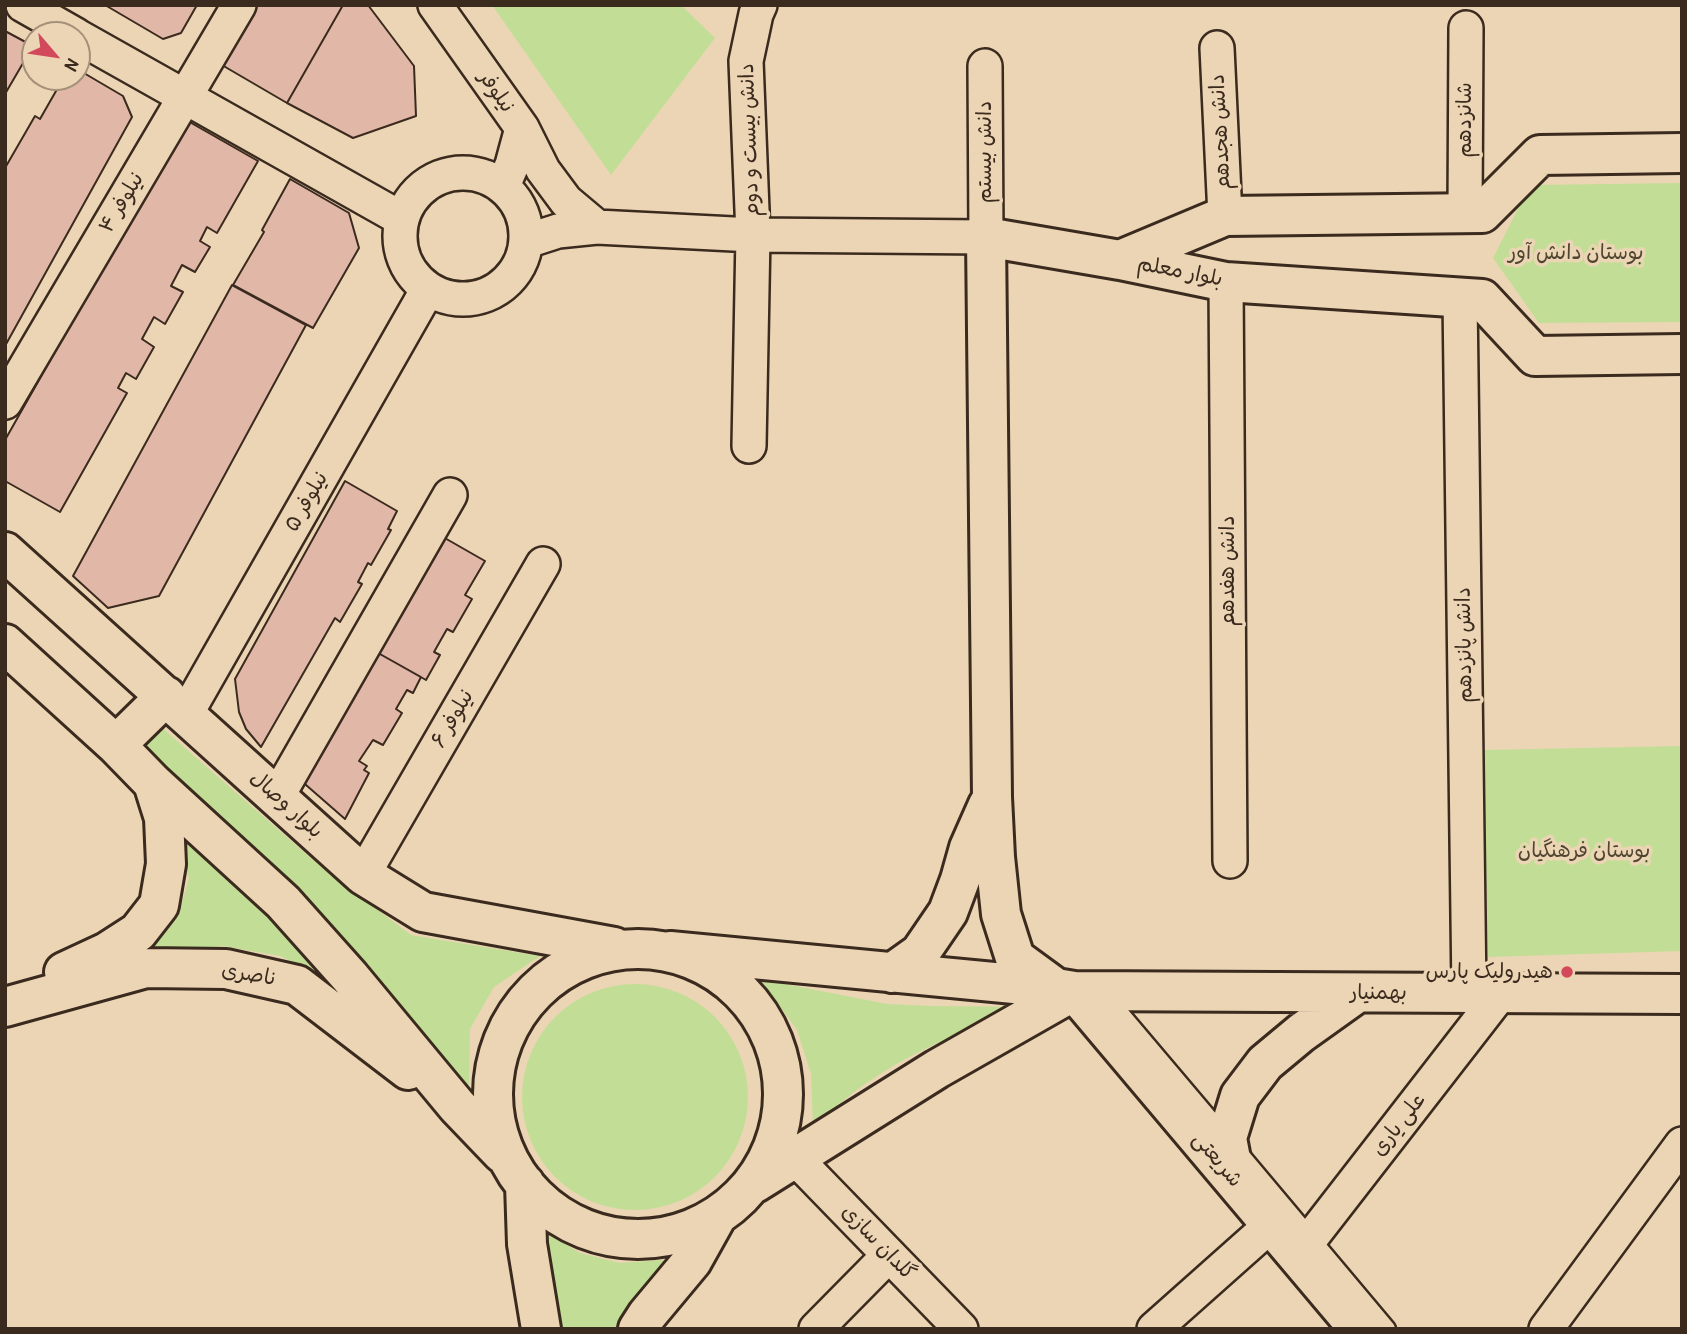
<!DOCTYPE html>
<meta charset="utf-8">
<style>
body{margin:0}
#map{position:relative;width:1687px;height:1334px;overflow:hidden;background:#ecd5b5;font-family:"Patrick Hand",sans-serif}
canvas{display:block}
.frame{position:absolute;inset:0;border:7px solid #3b2a1e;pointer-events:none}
.north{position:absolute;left:21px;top:21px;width:70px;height:70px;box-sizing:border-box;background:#ecd5b5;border:2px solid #a59179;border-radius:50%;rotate:119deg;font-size:19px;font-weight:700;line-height:28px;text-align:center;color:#3b2a1e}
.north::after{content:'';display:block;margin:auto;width:24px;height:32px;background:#d1495b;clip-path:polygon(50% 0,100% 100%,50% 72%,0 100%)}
</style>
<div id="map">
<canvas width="1687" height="1334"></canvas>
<div class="frame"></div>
<div class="north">N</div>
</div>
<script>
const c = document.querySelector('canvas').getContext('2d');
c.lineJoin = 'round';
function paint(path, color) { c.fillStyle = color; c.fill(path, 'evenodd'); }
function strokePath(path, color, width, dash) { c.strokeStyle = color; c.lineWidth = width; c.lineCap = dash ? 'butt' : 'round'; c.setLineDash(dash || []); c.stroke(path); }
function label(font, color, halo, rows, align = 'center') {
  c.font = font + ' "Patrick Hand","Playpen Sans Arabic",sans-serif'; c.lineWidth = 7; c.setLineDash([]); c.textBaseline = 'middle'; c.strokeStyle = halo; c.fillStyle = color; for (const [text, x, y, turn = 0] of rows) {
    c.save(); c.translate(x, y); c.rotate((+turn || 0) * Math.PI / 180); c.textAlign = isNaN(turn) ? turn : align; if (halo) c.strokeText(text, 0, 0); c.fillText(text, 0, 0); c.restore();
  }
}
const green = new Path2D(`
 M492,5H681L715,38L611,175Z
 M1682,183V322L1539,323L1493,258L1530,185Z
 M160,726L321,867L411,935L540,956L494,987L470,1029L469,1097L142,745Z
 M1682,746V951L1488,957L1483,750Z
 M173,824L257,898L343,987L280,956L223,946L123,959L159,938L178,917L189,878Z
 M760,979L887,1004L932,1006L1035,1007C990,1023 942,1038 900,1062C868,1080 840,1102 813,1126L811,1074L797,1030Z
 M522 1097a113 113 0 1 1 226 0a113 113 0 1 1-226 0Z
 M541,1228L580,1253L620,1263L674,1259L622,1329H560Z`);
const building = new Path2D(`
 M105,5H197L181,33L163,39Z
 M256,5H343L287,103L215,61Z
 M343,5H368L414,66L416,116L353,138L287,103Z
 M5,31L33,46L5,94Z
 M77,69L123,96L132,117L5,346V168L35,116L40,119L64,77H77Z
 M186,120L258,161L217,233L207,227L200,241L210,247L195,272L182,265L171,286L183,292L165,324L154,317L142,339L154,347L136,379L126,373L118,388L127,393L60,512L5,481V440Z
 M290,179L349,213L359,248L313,328L233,285L264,232L262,230Z
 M232,285L306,325L159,596L108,608L73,576Z
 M345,481L397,511L388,529L391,530L371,565L368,563L358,582L362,584L340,622L335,618L261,747L246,729L239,712L235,679Z
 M436,533L485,561L465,595L472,599L453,632L447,629L434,652L440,655L426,680L371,649Z
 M371,649L421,677L413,693L407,690L396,709L402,713L383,745L373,740L359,761L367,766L364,770L369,773L345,819L298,778Z`);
const lane = new Path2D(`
 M1104,994L1225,1137
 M1240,1154L1387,1329`);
const street = new Path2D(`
 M23,5L76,35
 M435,5L522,128L512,165L503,186
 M77,36L402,219
 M1217,48L1225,216
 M522,128L543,170L566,201L597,227
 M400 236a63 63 0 1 1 126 0a63 63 0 1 1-126 0Z
 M1465,213L1466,28
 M527,241L558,231L597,227L753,235L986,237L985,66
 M1226,282L1230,861
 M1460,298L1469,993
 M5,402L239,5
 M749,446L753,235L746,61L756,14L760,5
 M186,714L428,289
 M277,797L450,495
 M363,875L543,564
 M795,1158L961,1329
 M1297,1256L1501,993
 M816,1329L889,1255
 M1154,1329L1272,1224
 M1546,1329L1682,1144`);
const secondary = new Path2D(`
 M1120,260L1225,216L1482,213L1540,155L1682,153
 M5,552L363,875L423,912L614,947
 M5,644L116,745L153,783L283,902L350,977L457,1106L502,1153
 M116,745L166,696
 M493 1094a145 145 0 1 1 290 0a145 145 0 1 1-290 0Z
 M670,951L1056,988L1074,991L1682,994
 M64,972L107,952L138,932L159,905L166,864L164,818L153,783
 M892,973L920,953L948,912L960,880L969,848L988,805
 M1056,988L1015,958L1001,914L995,857L992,797L986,237L1120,260L1226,282L1482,299L1535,356L1682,354
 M1074,991L1359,1329
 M5,1007L146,968L226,969L297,985L408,1070
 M1235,1180L1227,1138L1240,1096L1265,1063L1301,1033L1357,993
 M755,1183L937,1069L1074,991
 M525,1184L527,1244L541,1329
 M638,1329L647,1315L692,1261L716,1218`);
const markers = [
 [1567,972,7,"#d1495b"]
];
const streetNames = [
 ["نيلوفر",496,92,55],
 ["شانزدهم",1465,120,-90],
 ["دانش هجدهم",1221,132,-93],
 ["دانش بیست و دوم",750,140,-92],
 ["دانش بیستم",985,152,-90],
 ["نیلوفر ۴",122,203,-59],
 ["بلوار معلم",1180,272,11],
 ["نیلوفر ۵",307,502,-60],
 ["دانش هفدهم",1228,571,-90],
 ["دانش پانزدهم",1465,645,-91],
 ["نیلوفر ۶",453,719,-60],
 ["بلوار وصال",286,805,42],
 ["ناصری",249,975,10],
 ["بهمنیار",1378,993],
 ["علی یاری",1399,1125,-52],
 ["شریعتی",1217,1160,50],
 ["گلدان سازی",878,1243,46]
];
const parkNames = [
 ["بوستان دانش آور",1576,253],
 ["بوستان فرهنگیان",1584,851]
];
const poiNames = [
 ["هیدرولیک پارس",1553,972]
];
paint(green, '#c2de96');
paint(building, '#e1b7a8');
strokePath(building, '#3b2a1e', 2);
strokePath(lane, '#3b2a1e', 21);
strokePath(street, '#3b2a1e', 38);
strokePath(secondary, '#3b2a1e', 44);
strokePath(lane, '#ecd5b5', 16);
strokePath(street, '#ecd5b5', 33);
strokePath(secondary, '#ecd5b5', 38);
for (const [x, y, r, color] of markers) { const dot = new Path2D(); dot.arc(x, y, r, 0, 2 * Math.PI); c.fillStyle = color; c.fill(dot); strokePath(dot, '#ecd5b5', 2.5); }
label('21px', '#3b2a1e', '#ecd5b5', streetNames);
label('21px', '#4f4530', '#ecd5b5', parkNames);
label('21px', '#3b2a1e', '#ecd5b5', poiNames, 'right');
</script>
